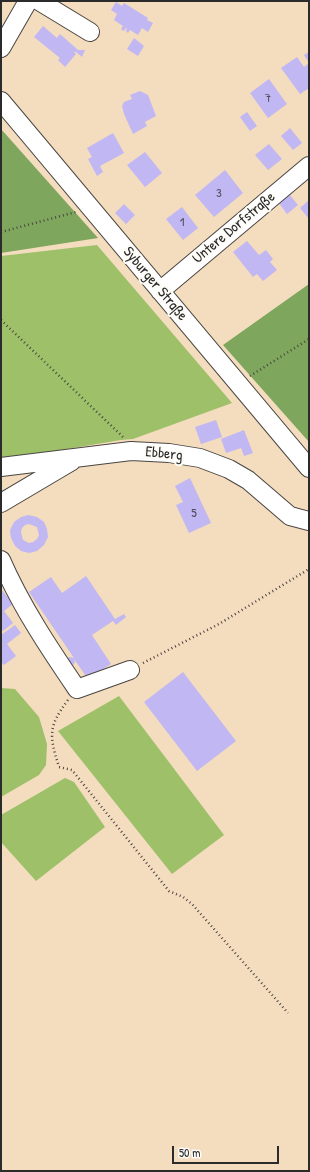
<!DOCTYPE html>
<meta charset="utf-8">
<style>
body{margin:0}
#map{position:relative;width:310px;height:1172px;overflow:hidden;background:#f4dcbe;font-family:"Patrick Hand",sans-serif}
canvas{display:block}
.frame{position:absolute;inset:0;border:2px solid #2b2b2b;pointer-events:none}
.scale{position:absolute;left:172px;top:1146px;width:107px;height:18px;box-sizing:border-box;border:2px solid #2b2b2b;border-top:0;padding-left:5px;font-size:12px;line-height:14px;white-space:nowrap;color:#2b2b2b;-webkit-text-stroke:3px #fdfcf7;paint-order:stroke}
</style>
<div id="map">
<canvas width="310" height="1172"></canvas>
<div class="frame"></div>
<div class="scale">50 m</div>
</div>
<script>
const c = document.querySelector('canvas').getContext('2d');
c.lineJoin = 'round';
function paint(path, color) { c.fillStyle = color; c.fill(path, 'evenodd'); }
function strokePath(path, color, width, dash) { c.strokeStyle = color; c.lineWidth = width; c.lineCap = dash ? 'butt' : 'round'; c.setLineDash(dash || []); c.stroke(path); }
function label(font, color, halo, rows, align = 'center') {
  c.font = font + ' "Patrick Hand",sans-serif'; c.lineWidth = 4; c.setLineDash([]); c.textBaseline = 'middle'; c.strokeStyle = halo; c.fillStyle = color; for (const [text, x, y, turn = 0] of rows) {
    c.save(); c.translate(x, y); c.rotate((+turn || 0) * Math.PI / 180); c.textAlign = isNaN(turn) ? turn : align; if (halo) c.strokeText(text, 0, 0); c.fillText(text, 0, 0); c.restore();
  }
}
const green = new Path2D(`
 M97,245L232,403L133,439L121,440L1,460V256Z
 M1,688L15,689L39,717L47,744L46,765L39,775L1,797Z
 M119,696L224,835L172,874L58,731Z
 M65,778L74,782L105,827L36,881L1,842V815Z`);
const forest = new Path2D(`
 M1,129L98,238L1,253Z
 M309,284V442L223,345Z`);
const building = new Path2D(`
 M116,2L122,6L124,3L148,18L147,20L153,23L148,32L142,28L138,35L130,30L128,33L126,31L127,28H126L124,31L121,29L123,26L114,20L117,14L111,10Z
 M43,26L57,38L60,34L78,50H85L82,57L76,52H74L76,54L65,67L58,60L60,58L34,37Z
 M134,38L144,46L138,56L127,49Z
 M309,52V88L300,94L281,68L297,57L304,67L309,63L304,55Z
 M269,79L287,104L268,118L250,93Z
 M140,91L148,95L156,116L145,122L147,126L133,134L124,114L122,106L124,102L132,99L130,95Z
 M247,112L257,126L250,131L240,117Z
 M290,128L302,143L293,150L281,136Z
 M113,133L124,153L100,166L103,172L97,176L88,159L92,157L87,148Z
 M269,144L282,159L268,170L255,155Z
 M145,152L162,173L145,187L127,165Z
 M225,170L243,193L214,217L195,195Z
 M289,194L298,205L287,214L278,202Z
 M309,200V219L300,208Z
 M124,204L135,215L126,224L115,213Z
 M182,207L198,228L183,240L166,219Z
 M247,241L259,255L266,250L273,259L270,262L277,270L263,281L257,274L253,277L233,252Z
 M216,420L222,437L201,444L195,427Z
 M244,430L253,453L244,456L241,448L226,453L221,439Z
 M190,478L211,523L189,533L176,505L183,502L175,486Z
 M28,515L37,517L44,522L47,529L48,537L44,545L37,551L29,553L21,551L15,546L11,538L10,530L14,522L21,517ZM29,524L37,527L39,535L37,539L33,542L29,543L23,540L21,532L22,528L25,525Z
 M86,576L115,619L124,614L126,617L116,625L113,621L92,635L111,664L88,679L74,659L75,662L73,665L70,667L67,658L70,657L74,658L29,592L51,577L62,593Z
 M1,589L13,604L4,611L13,623L3,631L1,628Z
 M15,625L21,633L7,644L16,656L4,665L1,662V635Z
 M183,672L236,741L197,771L144,702Z`);
const path = new Path2D(`
 M1,232L76,212
 M1,320L123,437
 M250,376L309,339
 M143,663L219,624L309,569
 M68,700C48,727 49,735 59,767L72,770L169,891L183,897L192,904L288,1013`);
const minor = new Path2D(`
 M39,1L90,32
 M1,48L28,1
 M1,101L309,468
 M160,291L309,166
 M1,467L131,451L169,453L200,458L229,469L248,480L290,516L309,521
 M1,503L72,461
 M1,560C21,606 49,648 77,689L130,670`);
const numberNames = [
 ["7",268,99],
 ["3",219,194],
 ["1",182,223],
 ["5",194,514]
];
const streetNames = [
 ["Untere Dorfstraße",234,228,-40],
 ["Syburger Straße",155,284,50],
 ["Ebberg",164,454,6]
];
paint(green, '#9dc069');
paint(forest, '#7ea65d');
paint(building, '#c1b7f3');
strokePath(minor, '#494641', 20);
strokePath(path, '#494641', 2.5, [1, 3]);
strokePath(minor, '#fff', 18);
label('13px', '#504e5d', null, numberNames);
label('15px', '#2b2b2b', '#fdfcf7', streetNames);
</script>
